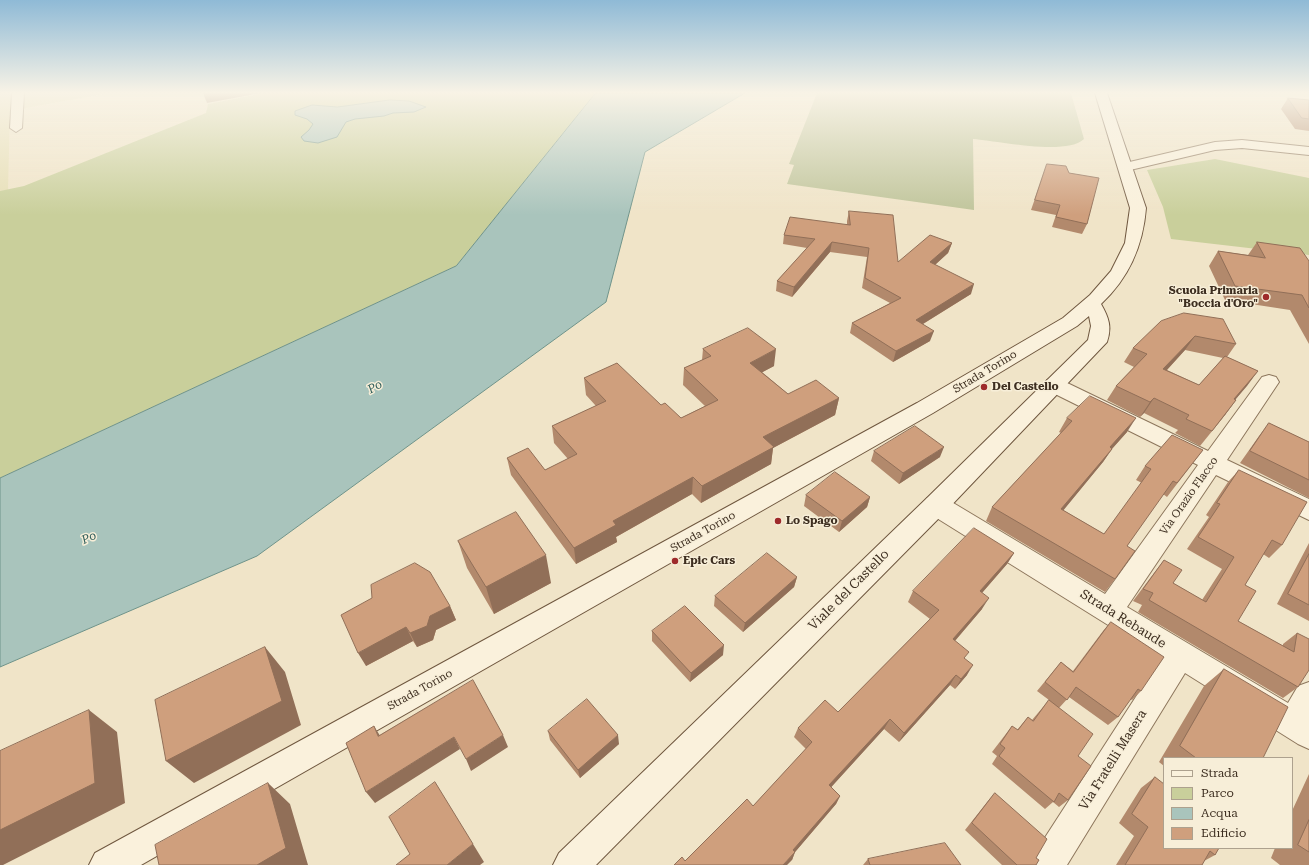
<!DOCTYPE html>
<style>
body{margin:0}
#map{position:relative;width:1309px;height:865px;overflow:hidden;background:#f0e4c8;font-family:"Roboto Serif",serif}
canvas{display:block}
.legend{position:absolute;left:1163px;top:757px;width:130px;height:92px;box-sizing:border-box;background:#f7eed8;border:1px solid #ada18e;margin:0;padding:5px 7px;list-style:none;font-size:12px;color:#3d2e20}
.legend li{display:flex;align-items:center;gap:8px;height:20px}
.legend b{width:20px;border:1px solid #ada18e}
</style>
<div id="map">
<canvas width="1309" height="865"></canvas>
<ul class="legend">
<li><b style="height:5px;background:#faf1dc"></b>Strada</li>
<li><b style="height:11px;background:#c9cf9b"></b>Parco</li>
<li><b style="height:11px;background:#a9c4bc"></b>Acqua</li>
<li><b style="height:11px;background:#cf9f7d"></b>Edificio</li>
</ul>
</div>
<script>
const c = document.querySelector('canvas').getContext('2d');
c.lineJoin = 'round';
function paint(path, color) { c.fillStyle = color; c.fill(path, 'evenodd'); }
function strokePath(path, color, width, dash) { c.strokeStyle = color; c.lineWidth = width; c.lineCap = dash ? 'butt' : 'round'; c.setLineDash(dash || []); c.stroke(path); }
function label(font, color, halo, rows, align = 'center') {
  c.font = font + ' "Roboto Serif",serif'; c.lineWidth = 3; c.setLineDash([]); c.textBaseline = 'middle'; c.strokeStyle = halo; c.fillStyle = color; for (const [text, x, y, turn = 0] of rows) {
    c.save(); c.translate(x, y); c.rotate((+turn || 0) * Math.PI / 180); c.textAlign = isNaN(turn) ? turn : align; if (halo) c.strokeText(text, 0, 0); c.fillText(text, 0, 0); c.restore();
  }
}
const farmland = new Path2D(`
 M0,93H109L10,111L8,190L0,191Z`);
const green = new Path2D(`
 M264,93H596L456,266L0,478V191L24,186L206,113L208,104Z
 M1215,159L1309,178V255L1171,239L1163,207L1147,170Z`);
const cemetery = new Path2D(`
 M817,93H1071L1084,139C1067,156 998,141 973,139L974,210L787,184L794,165L789,164Z`);
const water = new Path2D(`
 M596,93H745L645,152L606,302L257,556L0,667V478L456,266Z
 M390,100L409,101L426,107L414,112L393,113L384,116L355,119L346,122L337,137L318,143L304,141L301,137L309,130L313,124L307,119L295,115V111L312,105L337,107Z`);
const street = new Path2D(`
 M12,93H24L22,128L16,132L10,128Z
 M1242,140L1309,147V155L1242,148L1215,150L1126,171L1121,170L1119,167L1121,164L1215,142Z
 M1269,375L1276,377L1279,382L1227,460L1309,499V520L1216,475L1127,607L1288,703L1298,686L1309,682V749L1298,744L1185,673L1067,865H1029L1035,853L1161,658L927,512L924,505L927,498L936,496L945,498L1105,594L1198,465L1047,390L1044,385L1047,380L1054,378L1061,380L1208,451L1262,377Z`);
const secondary = new Path2D(`
 M1095,93H1107L1146,208C1143,246 1129,278 1101,304C1109,318 1112,327 1107,342L945,512L596,865H553L559,853L927,498L1088,340L1091,326L1089,316L1077,326L933,413L141,865H89L95,853L917,403L1063,318L1090,295L1111,271L1125,243L1130,208Z`);
const wall = new Path2D(`
 M1288,98L1309,100V131L1295,129L1281,109Z
 M1047,164L1087,224L1082,234L1052,227L1056,215L1031,210Z
 M849,211L898,262L952,243L948,253L935,265L971,294L923,324L930,341L893,362L850,333L852,323L890,303L862,288L867,257L830,252L792,297L776,291L777,281L807,248L783,244L784,235L847,225V221Z
 M1257,242L1309,261V344L1290,310L1225,300L1209,266L1218,251L1248,255Z
 M1184,313L1236,344L1227,357L1258,371L1235,400H1236L1225,415L1200,446L1175,433L1178,430L1144,413L1140,417L1107,400L1116,386L1134,367L1124,362L1133,348ZM1185,350L1223,358L1199,385L1167,370Z
 M703,349L774,366L762,372L788,394L839,398L835,415L773,448L771,464L701,503L692,494L616,537L617,542L576,564L511,475L507,458L545,470L568,459L554,443L552,426L596,406L586,395L584,378L661,405L681,418L705,406L683,385L684,368L702,360Z
 M1067,418L1127,432L1112,449L1103,462L1063,510L1104,534L1142,483L1136,480L1145,466L1203,450L1167,497L1163,494L1127,546L1115,579L1105,592L986,521L992,507L1061,433L1059,432Z
 M1269,423L1309,442V498L1240,463L1259,436Z
 M874,451L940,457L899,484L871,461Z
 M1239,470L1282,545L1269,558L1263,554L1245,585L1238,621L1283,646V644L1297,633L1298,687L1283,698L1138,612L1142,605L1133,601L1154,573L1164,560L1173,583L1202,600L1222,569L1187,549L1209,517L1206,515L1228,482Z
 M806,495L870,497L867,507L839,532L804,506Z
 M458,541L551,583L494,614L467,568Z
 M1309,543V621L1277,604Z
 M1014,553L1007,564L982,593V609L955,641L965,659L967,675L955,689L950,685L899,742L884,729L831,787L840,796L836,804L795,852L792,860L685,861L753,806L806,749L794,737L798,728L838,712L930,619L908,602L913,591Z
 M797,577L794,587L743,632L714,606L715,596Z
 M372,598L450,606L456,620L436,630L433,640L417,647L413,641L366,666Z
 M1111,622L1141,691L1132,700L1130,699L1118,717L1108,725L1069,697L1059,708L1078,756L1068,800L1059,807L1053,802L1045,809L992,764L997,756L992,752L1012,726L1017,730L1028,717L1032,720L1049,700L1037,691L1061,662L1073,671L1103,631Z
 M652,631L723,655L690,682L652,641Z
 M1224,669L1263,758H1164V766L1159,762L1204,686Z
 M548,731L619,744L580,778L550,740Z
 M1309,774V865H1280L1271,858L1275,848H1292V811Z
 M1155,777L1219,848L1215,855L1204,861L1202,865H1116L1134,836L1119,823L1141,788Z
 M995,793L1036,858V865H1002L965,830L988,801Z
 M868,859L961,865H863Z`);
const shadedWall = new Path2D(`
 M203,93H261L207,103Z
 M832,242L830,252L792,297L794,287Z
 M952,243L948,253L927,272L930,262Z
 M974,284L971,294L913,330L916,320Z
 M934,331L930,341L893,362L896,351Z
 M1195,336L1185,350L1154,384L1163,369Z
 M776,349L774,366L748,380L750,363Z
 M1258,371L1247,386L1223,414L1234,399Z
 M839,398L835,415L773,448L771,464L701,503L702,486L763,437Z
 M1154,398L1144,413L1140,417L1150,402Z
 M1236,400L1225,415L1200,446L1212,431Z
 M1136,418L1127,432L1101,461L1110,447Z
 M944,447L940,457L899,484L903,473Z
 M1112,449L1103,462L1053,523L1061,509Z
 M693,477L692,494L616,537L617,542L576,564L574,548L613,521Z
 M870,497L867,507L839,532L842,521Z
 M1014,553L1007,564L974,602L980,591Z
 M546,555L551,583L494,614L486,587Z
 M797,577L794,587L743,632L745,623Z
 M989,598L982,609L947,650L953,639Z
 M450,606L456,620L436,630L433,640L417,647L410,633L430,616Z
 M406,627L413,641L366,666L358,653Z
 M724,645L723,655L690,682L691,673Z
 M265,647L285,672L301,725L194,783L166,761Z
 M973,665L967,675L955,689L961,679Z
 M956,675L950,685L899,742L904,733Z
 M89,710L117,732L125,803L3,865H0V830Z
 M890,719L884,729L825,794L829,785Z
 M374,726L382,739L378,736Z
 M503,735L508,747L471,771L466,759Z
 M618,735L619,744L580,778L578,770Z
 M454,737L460,749L375,803L366,792Z
 M268,783L290,804L308,865H257Z
 M840,796L836,804L790,858L793,850Z
 M473,844L484,862L480,865H447Z
 M795,852L792,860L787,865H783Z`);
const building = new Path2D(`
 M1288,98L1309,100V119L1302,118Z
 M1047,164L1066,166L1069,173L1099,178L1087,224L1056,217L1060,205L1035,200Z
 M849,211L893,215L898,262L930,235L952,243L930,262L974,284L916,320L934,331L896,351L852,323L901,298L865,278L869,248L832,242L794,287L777,281L815,239L784,235L790,217L850,225Z
 M1257,242L1300,248L1309,261V308L1302,295L1235,286L1218,251L1265,258Z
 M1184,313L1223,319L1236,344L1195,336L1163,369L1199,385L1225,356L1258,371L1234,399L1236,400L1212,431L1186,419L1189,415L1154,398L1150,402L1116,386L1147,354L1133,348L1161,321Z
 M748,328L776,349L750,363L788,394L816,380L839,398L763,437L774,447L702,486L693,477L613,521L616,525L574,548L507,458L528,448L545,470L577,454L552,426L606,401L584,378L617,363L661,405L665,403L681,418L718,400L684,368L711,356L703,349Z
 M1090,396L1136,418L1110,447L1112,449L1061,509L1104,534L1151,469L1145,466L1172,435L1203,450L1177,483L1173,481L1127,546L1135,551L1115,579L992,507L1072,421L1067,418Z
 M1269,423L1309,442V480L1250,451Z
 M915,426L944,447L903,473L874,451Z
 M1239,470L1307,502L1282,545L1272,540L1245,585L1256,591L1238,621L1294,652L1297,633L1309,639V670L1298,687L1149,600L1153,593L1143,589L1164,560L1182,570L1173,583L1206,602L1234,557L1198,537L1220,504L1217,503Z
 M835,472L870,497L842,521L806,495Z
 M516,512L546,555L486,587L458,541Z
 M974,528L1014,553L980,591L989,598L953,639L969,652L964,658L973,665L961,679L956,675L904,733L890,719L829,785L840,796L793,850L795,852L783,865H674L682,857L685,861L747,799L753,806L812,742L798,728L825,700L838,712L939,610L913,591Z
 M767,553L797,577L745,623L715,596Z
 M1309,554V605L1288,594Z
 M415,563L430,572L450,606L430,616L427,626L410,633L406,627L358,653L341,615L372,598L371,585Z
 M685,606L724,645L691,673L652,631Z
 M1111,622L1164,657L1141,691L1138,689L1118,717L1076,687L1067,700L1045,682L1061,662L1073,672Z
 M265,647L282,701L166,761L155,700Z
 M1224,669L1288,707L1263,758H1196L1180,746Z
 M473,680L503,735L466,759L454,737L366,792L346,743L374,726L378,736Z
 M587,699L618,735L578,770L548,731Z
 M1049,700L1093,734L1078,756L1091,766L1068,800L1059,793L1054,802L999,756L1005,748L1000,744L1012,726L1018,730L1028,717L1033,721Z
 M89,710L95,783L0,830V751Z
 M1155,777L1164,784V848H1219L1215,855L1210,851L1202,865H1125L1148,827L1132,814Z
 M435,782L473,844L447,865H396L410,854L389,817Z
 M268,783L286,848L257,865H159L155,845Z
 M995,793L1047,839L1036,858L1039,860L1036,865H1017L972,823Z
 M1309,820V852L1298,845Z
 M945,843L961,865H870L868,859Z`);
const markers = [
 [1266,297,4,"#9e2a2b"],
 [984,387,4,"#9e2a2b"],
 [778,521,4,"#9e2a2b"],
 [675,561,4,"#9e2a2b"]
];
const poiNames = [
 ["Scuola Primaria",1258,291,"right"],
 ["\"Boccia d'Oro\"",1258,304,"right"],
 ["Del Castello",992,387],
 ["Lo Spago",786,521],
 ["Epic Cars",683,561]
];
const streetNames = [
 ["Strada Torino",985,372,-31],
 ["Via Orazio Flacco",1189,496,-55],
 ["Strada Torino",703,532,-29],
 ["Strada Torino",420,690,-29]
];
const waterNames = [
 ["Po",375,387,-30],
 ["Po",89,538,-24]
];
const nearStreetnames = [
 ["Viale del Castello",849,590,-45],
 ["Strada Rebaude",1123,619,32],
 ["Via Fratelli Masera",1113,760,-58]
];
paint(farmland, '#e6deb5');
paint(green, '#c9cf9b');
paint(cemetery, '#bfc49a');
paint(water, '#a9c4bc');
strokePath(water, '#6f938a', 1);
strokePath(street, '#8d765c', 2);
strokePath(secondary, '#6f573f', 2);
paint(street, '#faf1dc');
paint(secondary, '#faf1dc');
paint(wall, '#b2896c');
paint(shadedWall, '#916f58');
paint(building, '#cf9f7d');
strokePath(building, '#916f58', 1);
const sky = c.createLinearGradient(0, 0, 0, 215);
sky.addColorStop(0, '#8fbad6');
sky.addColorStop(0.43, '#f8f3e6');
sky.addColorStop(1, '#f8f3e600');
c.fillStyle = sky;
c.fillRect(0, 0, 1309, 215);
for (const [x, y, r, color] of markers) { const dot = new Path2D(); dot.arc(x, y, r, 0, 2 * Math.PI); c.fillStyle = color; c.fill(dot); strokePath(dot, '#f7eed8', 1.5); }
label('bold 11px', '#3d2e20', '#f7eed8', poiNames, 'left');
label('11px', '#3d2e20', '#f7eed8', streetNames);
label('italic 12px', '#2f5d5a', '#f7eed8', waterNames);
label('13px', '#3d2e20', '#f7eed8', nearStreetnames);
</script>
